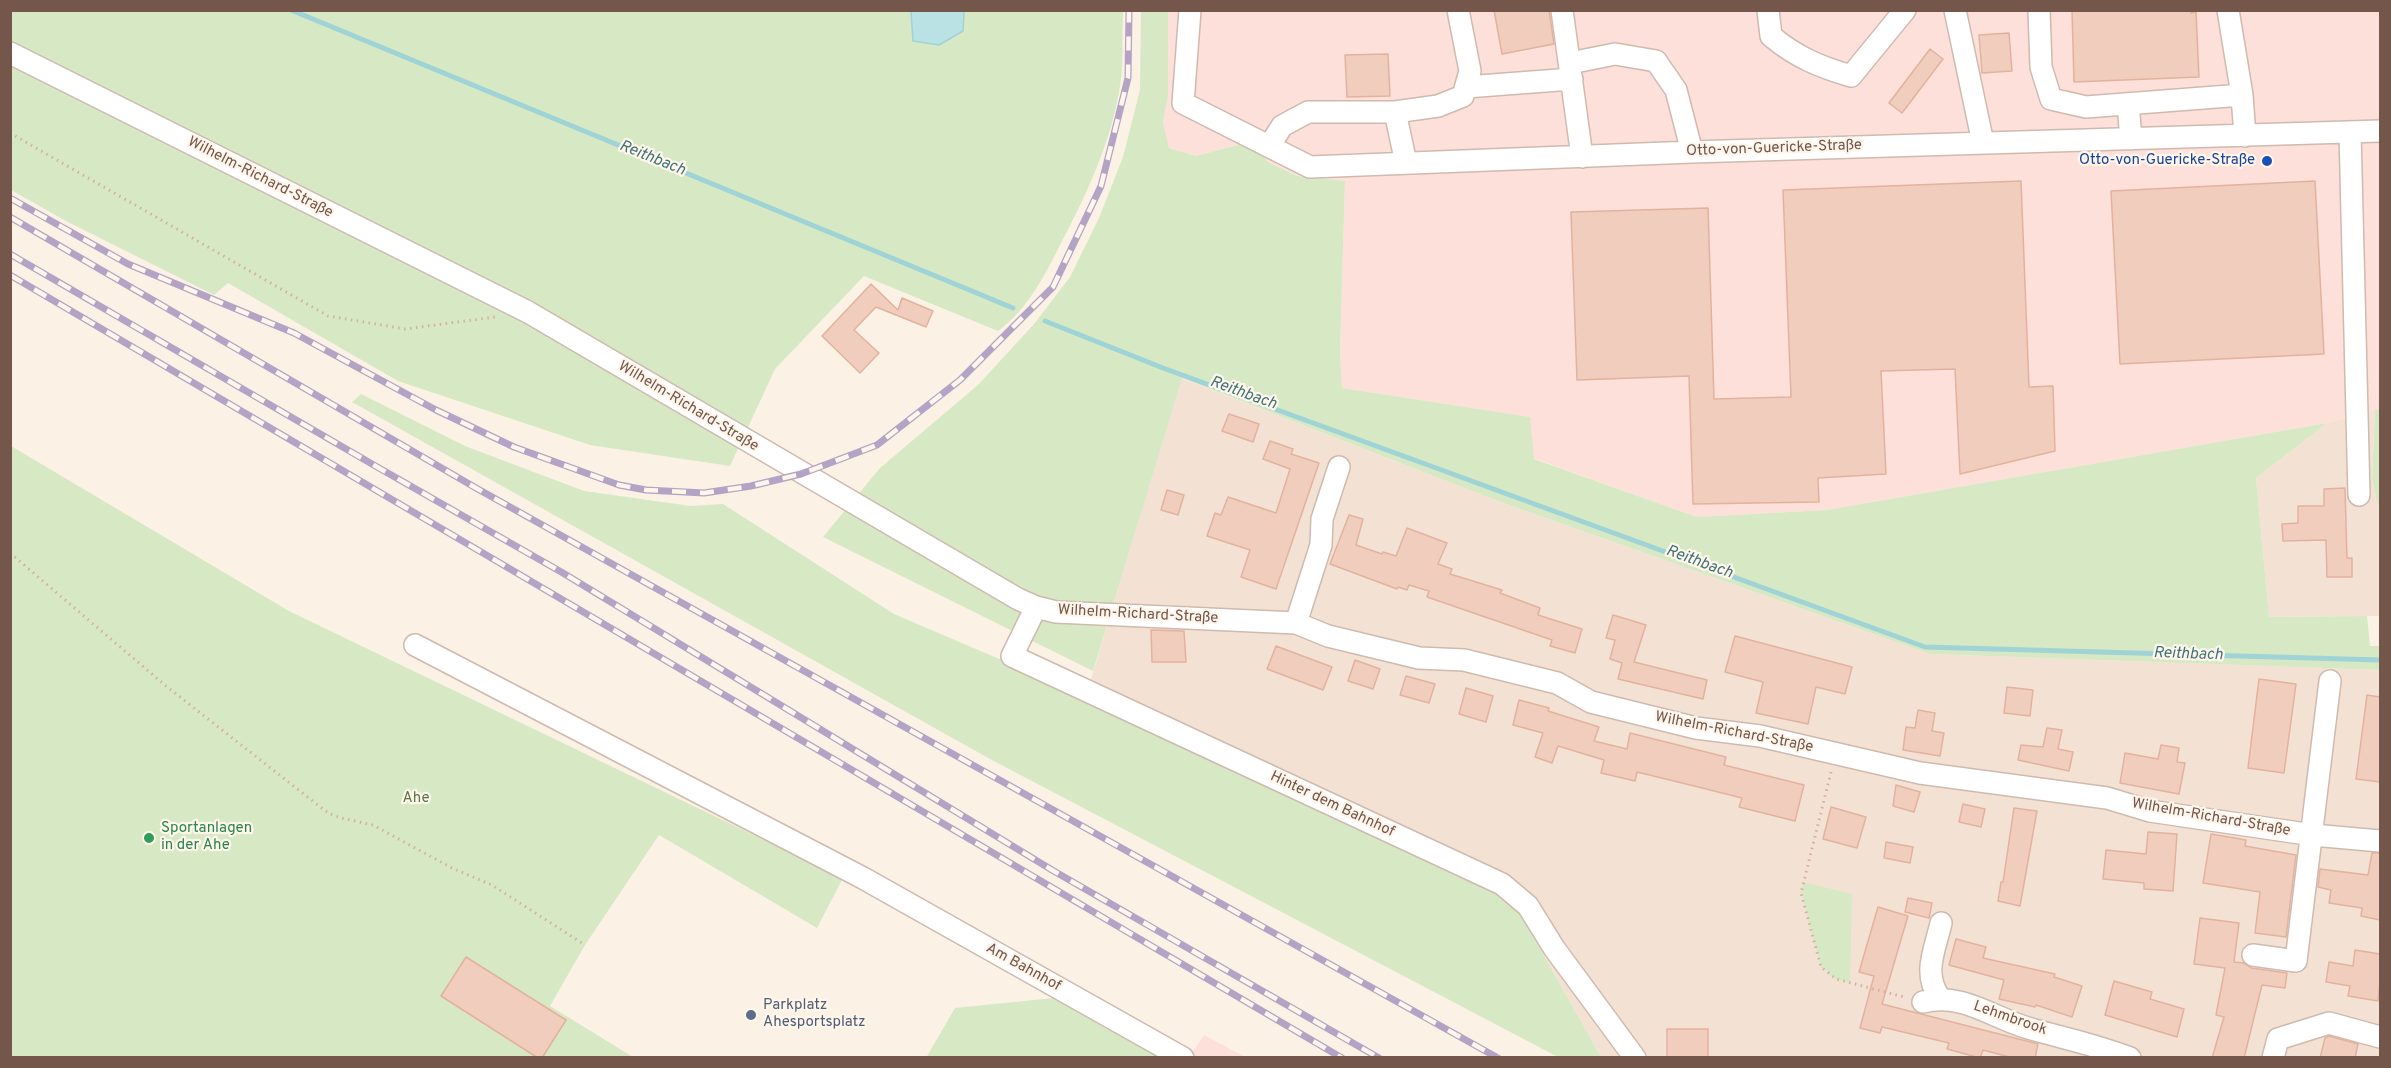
<!DOCTYPE html>
<meta charset="utf-8">
<style>
body{margin:0}
#map{position:relative;width:2391px;height:1068px;overflow:hidden;background:#fcf1e5;font-family:Overpass,sans-serif}
canvas{display:block}
.frame{position:absolute;inset:0;border:12px solid #74564b;pointer-events:none}
</style>
<div id="map">
<canvas width="2391" height="1068"></canvas>
<div class="frame"></div>
</div>
<script>
const c = document.querySelector('canvas').getContext('2d');
c.lineJoin = 'round';
function paint(path, color) { c.fillStyle = color; c.fill(path, 'evenodd'); }
function strokePath(path, color, width, dash) { c.strokeStyle = color; c.lineWidth = width; c.lineCap = dash ? 'butt' : 'round'; c.setLineDash(dash || []); c.stroke(path); }
function label(font, color, halo, rows, align = 'center') {
  c.font = font + ' Overpass,sans-serif'; c.lineWidth = 4.5; c.setLineDash([]); c.textBaseline = 'middle'; c.strokeStyle = halo; c.fillStyle = color; for (const [text, x, y, turn = 0] of rows) {
    c.save(); c.translate(x, y); c.rotate((+turn || 0) * Math.PI / 180); c.textAlign = isNaN(turn) ? turn : align; if (halo) c.strokeText(text, 0, 0); c.fillText(text, 0, 0); c.restore();
  }
}
const residential = new Path2D(`
 M1181,378L1495,500L1930,654L2380,670V1057H1601L1511,897L1086,696Z
 M2375,410L2372,479L2380,515V616L2269,617L2256,478L2327,423Z`);
const commercial = new Path2D(`
 M1168,11H2380V409L2327,423L1827,510L1697,517L1533,458L1529,417L1342,388L1340,352L1345,181L1298,176L1268,162L1259,150L1241,144L1196,156L1169,148L1163,122L1168,96Z
 M1204,1035L1245,1057L1189,1058Z`);
const green = new Path2D(`
 M11,11H1123C1122,30 1123,51 1122,70C1116,133 1088,192 1059,247C1044,277 1026,311 998,331L864,276L775,369L730,466L590,445L398,381L228,283L214,295L66,221L11,190Z
 M1141,11H1168V96L1163,122L1169,148L1196,156L1241,144L1259,150L1268,162L1297,176L1345,181L1340,352L1342,388L1530,417L1534,459L1697,517L1827,510L2327,423L2256,478L2269,617L2367,616L2370,646H2380V670L1930,654L1495,500L1182,378L1093,671L823,537L880,468L978,385L1034,324L1070,277L1099,218L1123,157L1140,90Z
 M361,394L465,446L584,491L691,506L723,504L894,614L1086,696L1511,897L1601,1057H1558L990,759L352,402Z
 M2380,409V515L2372,479L2375,410Z
 M11,446L289,611L843,878L817,928L659,835L585,945L550,1006L633,1057L11,1058Z
 M1803,882L1852,894L1850,983L1836,979L1821,967L1801,893Z
 M1064,997L1171,1058H926L955,1008Z`);
const water = new Path2D(`
 M911,11H964L963,31L939,45L913,41Z`);
const stream = new Path2D(`
 M291,10L1013,308
 M1045,321L1163,368L1925,647L2380,660`);
const building = new Path2D(`
 M1494,10H1549L1554,44L1502,54Z
 M2072,10H2191V13L2196,12L2199,77L2074,82Z
 M2009,33L2012,71L1982,73L1979,35Z
 M1930,49L1943,59L1902,113L1889,103Z
 M1388,54L1390,96L1347,97L1345,55Z
 M2021,181L2029,387L2053,386L2055,451L1960,474L1955,369L1881,371L1886,474L1818,478L1819,502L1693,504L1689,376L1577,380L1571,212L1708,208L1714,399L1791,397L1783,190Z
 M2315,181L2324,354L2120,364L2111,191Z
 M871,284L898,310L902,298L933,311L926,327L876,307L854,330L879,353L860,373L822,336Z
 M1229,414L1259,424L1253,442L1222,431Z
 M1270,441L1293,449L1291,454L1319,463L1276,589L1241,577L1250,550L1207,536L1215,513L1221,515L1228,497L1276,513L1290,469L1263,459Z
 M2345,488L2347,558H2352V577H2327L2326,540L2283,541L2282,524L2298,523V506H2324V489Z
 M1167,490L1184,495L1178,515L1161,510Z
 M1349,515L1363,519L1356,545L1382,554L1383,552L1396,556L1407,528L1447,543L1438,564L1452,569L1450,574L1502,590L1500,593L1540,608L1538,615L1582,629L1575,653L1550,646L1552,640L1427,597L1429,591L1409,585L1407,590L1398,587L1397,589L1330,564Z
 M1613,615L1646,625L1634,662L1707,680L1703,699L1618,679L1622,663L1610,659L1615,640L1606,638Z
 M1151,630L1184,631L1186,662H1152Z
 M1735,636L1852,667L1845,694L1816,687L1808,724L1756,713L1763,682L1725,672Z
 M1276,646L1332,667L1323,690L1267,669Z
 M1355,660L1380,669L1373,689L1348,681Z
 M1406,676L1435,684L1429,703L1400,695Z
 M2259,679L2296,684L2284,773L2248,768Z
 M2007,687L2033,690L2030,716L2004,713Z
 M1466,688L1493,696L1486,722L1459,714Z
 M2367,695L2380,697V782L2356,779Z
 M1519,700L1549,708L1548,711L1599,727L1594,741L1627,749L1630,733L1726,757L1724,765L1804,785L1795,821L1739,807L1742,798L1686,784L1637,772L1635,781L1601,773L1604,760L1558,746L1552,763L1535,757L1543,733L1513,725Z
 M1918,710L1935,713L1932,731L1944,733L1940,756L1903,750L1906,727L1915,728Z
 M2047,728L2062,730L2058,749L2073,752L2069,771L2018,760L2021,745L2043,747Z
 M2161,745L2179,748L2177,762L2185,763L2179,794L2120,783L2125,753L2158,759Z
 M1896,785L1920,792L1914,812L1893,806Z
 M1963,804L1985,809L1981,827L1959,822Z
 M1831,807L1866,817L1857,848L1823,839Z
 M2014,808L2037,811L2020,906L1998,901L2001,882H2003Z
 M2148,832L2177,834L2173,891L2144,889V883L2103,879L2106,850L2146,854Z
 M2211,834L2246,840L2245,846L2296,855L2286,937L2255,933L2260,892L2203,883Z
 M1886,842L1913,847L1910,863L1884,858Z
 M2372,853H2380V920L2361,916L2362,908L2329,903L2331,890L2318,887L2320,869L2368,875Z
 M1908,898L1932,903L1929,918L1905,912Z
 M1878,907L1908,916L1882,1004L2038,1044L2035,1058H2013L1983,1050L1980,1058L1947,1049L1949,1043L1882,1027L1880,1033L1860,1028L1874,976L1859,972Z
 M2200,918L2239,923L2234,962L2244,963L2251,968L2287,973L2285,988L2262,985L2244,1058H2212L2224,1017L2216,1015L2225,968L2194,964Z
 M1956,939L1986,947L1983,958L2055,974L2054,977L2082,986L2072,1017L2036,1005L2035,1007L1999,999L2004,980L1949,965Z
 M2355,950L2380,954V982L2378,1001L2348,996L2350,986L2326,982L2329,962L2353,966Z
 M466,957L566,1020L542,1058H538L441,996Z
 M2114,981L2152,992L2150,999L2184,1009L2177,1037L2105,1015Z
 M1667,1029H1708V1058H1667Z
 M2329,1036L2358,1044L2355,1058H2320L2325,1038Z`);
const path = new Path2D(`
 M10,133L328,316L405,329L495,317
 M10,553L166,686L328,813L341,818L373,825L452,868L492,885L585,945
 M1831,772L1801,893L1821,967L1836,979L1904,997`);
const minor = new Path2D(`
 M1190,10L1183,103L1310,167L1692,152L2380,131
 M1562,10L1582,157
 M1768,10L1771,36C1796,57 1820,67 1851,76L1905,10
 M1955,10L1983,143
 M2039,10L2041,67L2051,99L2086,107L2242,95
 M2228,10L2242,95L2245,136
 M10,53L528,312L1018,599L1036,607L1056,612L1296,623L1328,636L1419,658L1464,660L1557,683L1591,702L1696,728L1760,736L1920,773L2107,798L2150,811L2313,835L2380,841
 M1570,63L1615,54L1656,61L1676,90L1692,152
 M1466,87L1572,79
 M2128,104L2131,139
 M2350,132L2359,495
 M1270,145L1282,126L1308,112H1395
 M1406,163L1395,112L1438,106L1463,96L1470,71L1458,10
 M1036,607L1012,656L1502,884L1528,906L1554,948L1635,1058
 M1296,623L1321,545L1322,519L1339,467
 M415,645L863,878L1183,1058
 M2253,955L2296,961L2330,681
 M1940,998C1922,974 1935,950 1941,923
 M1923,1002C1962,992 1993,1018 2028,1028C2063,1038 2097,1045 2130,1058
 M2273,1058L2278,1039L2329,1023L2380,1037`);
const rail = new Path2D(`
 M10,198L128,264L294,333L436,410L514,447L619,485L646,490L704,493L751,486L801,474L877,445L960,380L1053,287L1101,186L1128,78L1129,10
 M10,217L476,488L1498,1058
 M10,254L372,464L563,573L1052,870L1379,1058
 M10,275L1342,1058`);
const markers = [
 [2267,161,6,"#1a4fb4"],
 [149,838,6,"#2e9e5b"],
 [751,1015,6,"#5c6f8a"]
];
const streetNames = [
 ["Otto-von-Guericke-Straße",1774,149,-2],
 ["Wilhelm-Richard-Straße",260,178,27],
 ["Wilhelm-Richard-Straße",688,407,31],
 ["Wilhelm-Richard-Straße",1138,615,3],
 ["Wilhelm-Richard-Straße",1734,733,11],
 ["Hinter dem Bahnhof",1332,805,25],
 ["Wilhelm-Richard-Straße",2211,818,10],
 ["Am Bahnhof",1023,968,29],
 ["Lehmbrook",2010,1019,19]
];
const transitNames = [
 ["Otto-von-Guericke-Straße",2255,161]
];
const parkNames = [
 ["Ahe",416,799]
];
const leisureNames = [
 ["Sportanlagen",161,829],
 ["in der Ahe",161,846]
];
const serviceNames = [
 ["Parkplatz",763,1006],
 ["Ahesportsplatz",763,1023]
];
const waterNames = [
 ["Reithbach",652,159,22],
 ["Reithbach",1243,394,20],
 ["Reithbach",1699,563,20],
 ["Reithbach",2188,655,2]
];
paint(residential, '#f3e2d4');
paint(commercial, '#fce0d9');
paint(green, '#d6e9c4');
paint(water, '#bae2e5');
strokePath(water, '#a0d3d6', 1.5);
strokePath(stream, '#a0d3d6', 5);
paint(building, '#f0cdbd');
strokePath(building, '#e3b29e', 1.5);
strokePath(minor, '#cfbaaf', 24);
strokePath(path, '#d5b0a0', 3, [1.5, 4.5]);
strokePath(minor, '#fff', 21);
strokePath(rail, '#b3a4c5', 7);
strokePath(rail, '#fff5eb', 4.5, [14]);
for (const [x, y, r, color] of markers) { const dot = new Path2D(); dot.arc(x, y, r, 0, 2 * Math.PI); c.fillStyle = color; c.fill(dot); strokePath(dot, '#fff5eb', 2); }
label('15px', '#74564b', '#fff5eb', streetNames);
label('15px', '#164399', '#fff5eb', transitNames, 'right');
label('15px', '#587943', '#fff5eb', parkNames);
label('15px', '#27864d', '#fff5eb', leisureNames, 'left');
label('15px', '#4e5e75', '#fff5eb', serviceNames, 'left');
label('italic 16px', '#3f7478', '#fff5eb', waterNames);
</script>
